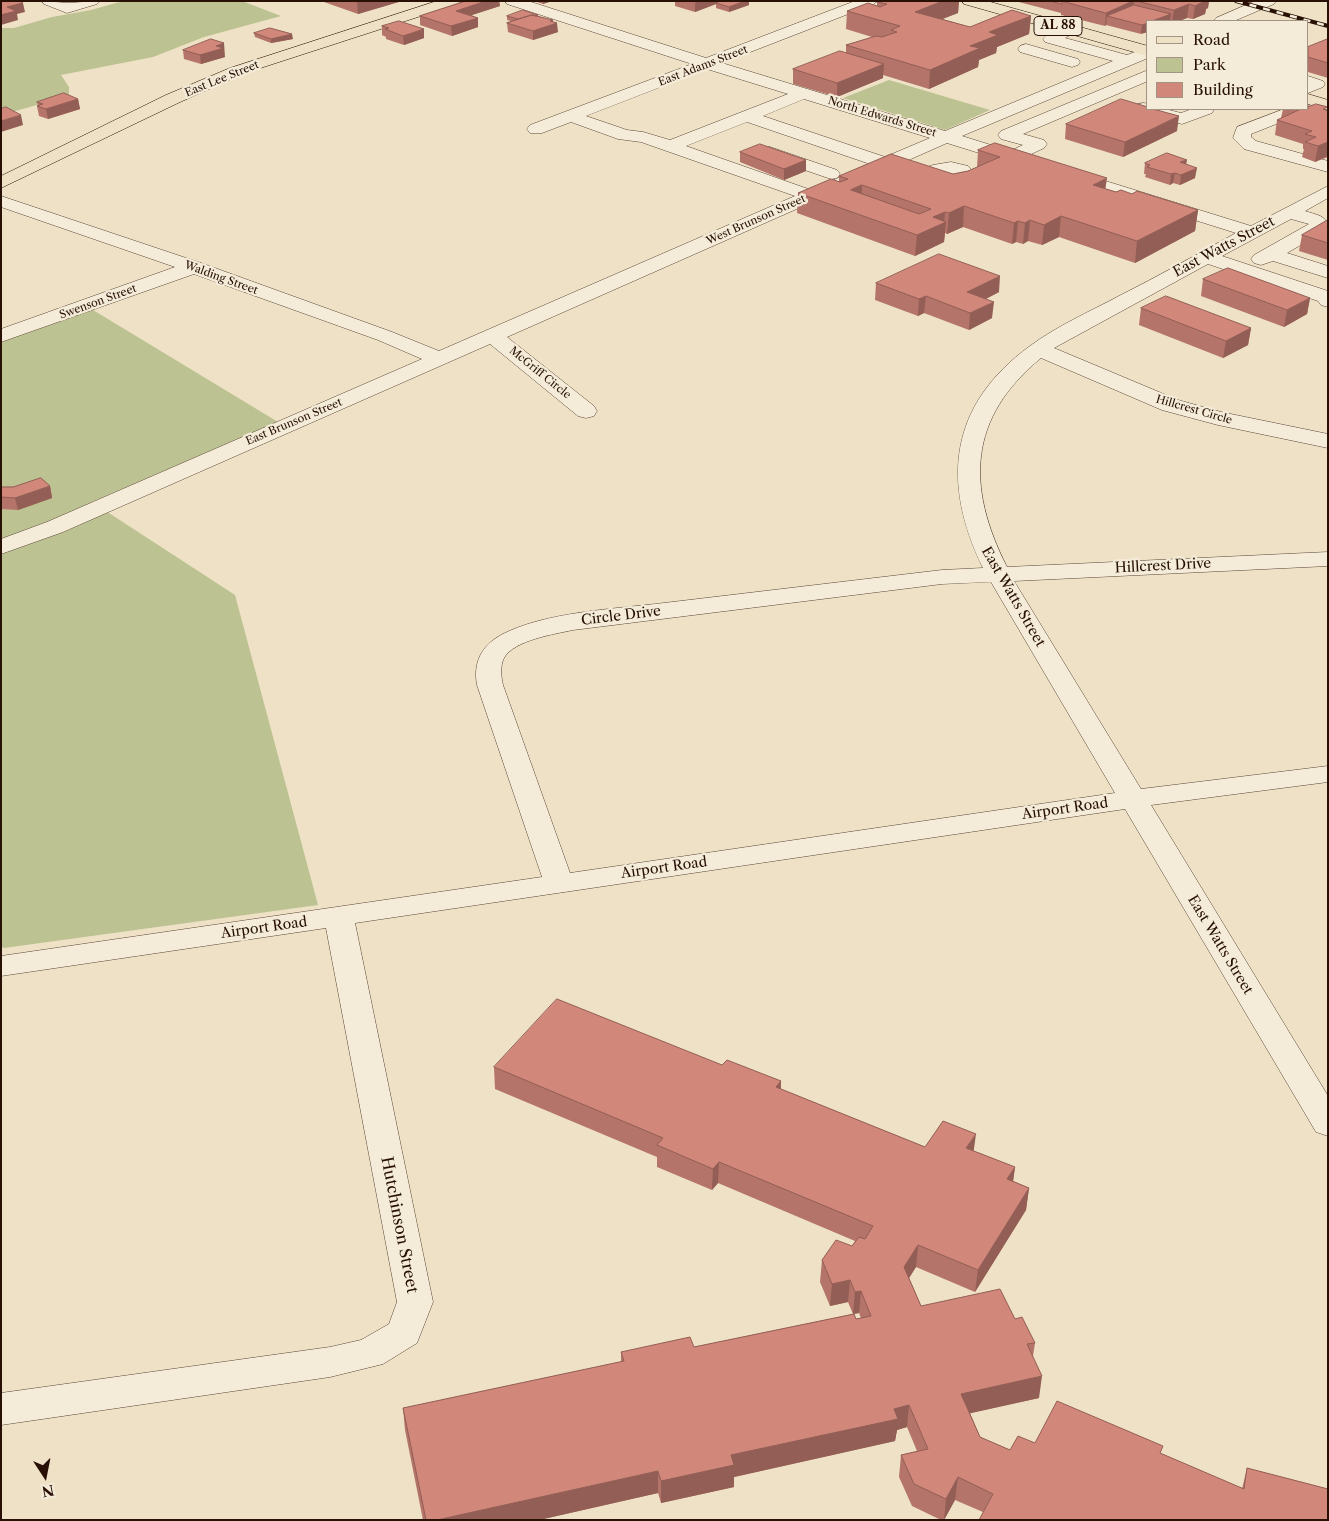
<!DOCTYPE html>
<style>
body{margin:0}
#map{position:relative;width:1329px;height:1521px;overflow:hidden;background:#eee1c5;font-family:"Libre Caslon Text",serif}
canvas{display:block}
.frame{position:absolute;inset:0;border:2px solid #281005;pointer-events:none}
.legend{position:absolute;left:1146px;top:20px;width:162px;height:90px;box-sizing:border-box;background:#f4ecd9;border:1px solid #a29484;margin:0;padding:6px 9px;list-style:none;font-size:15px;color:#281005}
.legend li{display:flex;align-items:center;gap:10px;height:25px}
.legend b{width:25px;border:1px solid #a29484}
.north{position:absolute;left:20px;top:1451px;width:50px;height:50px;-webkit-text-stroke:4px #f4ecd9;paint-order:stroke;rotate:169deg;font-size:14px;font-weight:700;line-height:20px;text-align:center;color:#281005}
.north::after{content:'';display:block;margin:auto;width:18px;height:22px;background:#281005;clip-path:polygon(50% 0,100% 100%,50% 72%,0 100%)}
</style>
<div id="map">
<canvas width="1329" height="1521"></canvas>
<div class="frame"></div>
<ul class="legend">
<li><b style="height:6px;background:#eee1c5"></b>Road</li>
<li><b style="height:14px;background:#bcc292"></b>Park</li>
<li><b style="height:14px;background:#d1877a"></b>Building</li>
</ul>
<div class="north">N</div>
</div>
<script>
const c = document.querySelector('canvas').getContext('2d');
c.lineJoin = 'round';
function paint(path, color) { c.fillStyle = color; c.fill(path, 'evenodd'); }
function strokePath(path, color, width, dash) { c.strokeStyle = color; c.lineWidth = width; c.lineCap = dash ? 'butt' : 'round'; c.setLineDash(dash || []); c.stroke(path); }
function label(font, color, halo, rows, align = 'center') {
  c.font = font + ' "Libre Caslon Text",serif'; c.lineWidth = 4.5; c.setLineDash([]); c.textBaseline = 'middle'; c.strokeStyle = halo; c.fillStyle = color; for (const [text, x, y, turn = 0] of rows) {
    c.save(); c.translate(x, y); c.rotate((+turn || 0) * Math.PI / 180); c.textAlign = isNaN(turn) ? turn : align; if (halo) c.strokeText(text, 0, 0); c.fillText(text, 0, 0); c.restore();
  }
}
const green = new Path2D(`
 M123,1H242L281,16L204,37L153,57L61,75L69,87V96L1,115V28H14L52,17L91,10Z
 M889,80L990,110L945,130L843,98Z
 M93,310L278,422L92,502L235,595L318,905L4,948L1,947V342Z`);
const minor = new Path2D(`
 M42,1L68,3L99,1L97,4L67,13L44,4Z
 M505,1H528L706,58L855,1H876L874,4L722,63L945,131L1113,61L1045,42L1043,39C1049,31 1067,23 1076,26L1079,29L1065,38L1127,55L1148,47V58L962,136L1010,151L1023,145L1001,139L998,135L1001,131L1148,70V81L1023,134L1044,140L1047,144L1044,148L1025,157L1023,163L1017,164L1011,163L947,143L902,163L922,169L933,165L951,162L968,166L975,173C957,199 910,177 887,169L507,337L594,406L597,411L594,416L586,418L578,416L490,344L63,532L1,554V539L47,522L422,359L378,340L194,274L1,342V329L175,267L1,207V196L201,263L392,332L439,351L795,196L641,142L618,139L571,122L542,133H530L527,129L530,125L692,64L507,4ZM707,69L788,94L670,140L643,132L627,130L586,116ZM804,99L930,138L885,157L763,116ZM747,122L870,164L811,190L686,146ZM945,173H954L939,174Z
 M1255,1H1276L1274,4L1234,21H1213L1216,18Z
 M1026,44L1078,59L1080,62L1078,65L1072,67L1020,52L1018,49L1020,46Z
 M1308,76L1323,81L1325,84L1323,87L1308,93Z
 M1144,103L1148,104V109H1165L1181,113L1192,109H1214L1212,113L1182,124L1138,112L1136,108L1138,104Z
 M1284,109H1306L1304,113L1251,134V137L1256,141L1328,161V172L1244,149L1233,138L1237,127Z
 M770,147L837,170L840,174L837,178L831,179L764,156L761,152L764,148Z
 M1070,170L1251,226L1328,186V198L1305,211C1316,215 1328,215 1328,229L1287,253L1328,266V278L1273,261L1261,265L1254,263L1251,259L1254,255L1309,224L1291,219L1222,256L1328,291V307L1321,305L1318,301L1208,264L1054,348L1178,400L1221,412L1328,434V448L1218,425L1162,410L1041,358C968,418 966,486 1007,567L1328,552V566L1014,581L1141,789L1328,766V782L1151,805L1328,1096V1136L1316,1132L1125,809L355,923L433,1302L417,1343L383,1364L330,1377L1,1425V1393L330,1347L361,1340L389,1324L397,1302L326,928L1,976V956L542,877L477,685C473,663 481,646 501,635C544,612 615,609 664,603C757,592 849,581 942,570L983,568C941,482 949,405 1030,346C1057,326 1089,312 1119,296C1159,276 1197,254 1236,233L1064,179L1061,175L1064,171ZM991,582L1115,793L570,873L503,685C501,676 500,666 504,658C514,640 555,634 573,630L942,584Z`);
const major = new Path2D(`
 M437,1H460L458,4L242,74L178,103L1,188V176L166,95L230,68Z
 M962,1H987L1148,46V56L964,4Z
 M1308,94L1328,100V110L1308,104Z`);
const rail = new Path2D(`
 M1236,1L1328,26`);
const wall = new Path2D(`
 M324,1H402L358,14L324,2Z
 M459,1H499L500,6L471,15L478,18V27L452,36L420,25V16L459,3Z
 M534,1H552L543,4Z
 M675,1H749V5L729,12L716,8V4L695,12L675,6Z
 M878,1H959L958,13L942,19L970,27L1031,16L1029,34L997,47L996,53L979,60L978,67L929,89L883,75V78L837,97L793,84V69L846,53V45L872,37L846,29L847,11L877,6V2Z
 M1015,1H1209L1208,8L1206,9L1205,14L1193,19L1187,18L1179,21H1148L1141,34L1106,25L1105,26L1061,15V13Z
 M538,15V16L553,21L558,32L533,40L508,32L507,23L511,21L507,20V16Z
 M382,26L424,29V38L404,45L386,39V37L382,35Z
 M254,33L293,39L271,43L255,37Z
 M1328,39V78L1308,72V47Z
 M183,50L225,57L201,64L184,59Z
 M78,99L80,109L48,119L39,116L37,106H38L37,102Z
 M1283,109H1308L1328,111V157L1315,162L1302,157L1304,149H1303V144L1275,135L1277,120L1281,118Z
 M1066,124L1177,131L1123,157L1065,139Z
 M978,150L1116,192L1132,194L1198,210L1195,231L1135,263L1059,237L1042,245L1028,241L1023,244L1016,242L1012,244L963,227L947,234L945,233L944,242L915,256L797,213L798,193L839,181V176L953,174L968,171L977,168Z
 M740,152L806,160V171L784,180L740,162Z
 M1145,163L1186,164L1195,178L1180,185L1173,183L1170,185L1145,177L1146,174H1144Z
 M1328,220V260L1299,251L1302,235Z
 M1203,279L1310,298L1307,314L1284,327L1201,296Z
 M876,283L999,292L986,299L992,318L969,330L924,313L918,316L875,300Z
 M1141,308L1251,328L1248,345L1223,358L1139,325Z
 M50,486L52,498L18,510L1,509V487Z
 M722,1065L781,1081V1089L925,1147L974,1151L1015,1167L1013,1181L1029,1188L1026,1210L975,1292L916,1267L909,1278L921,1306L1015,1319L1035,1343L1033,1356L1039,1398L970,1413L980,1437L1010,1450L1035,1443L1162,1454L1242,1489L1247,1468L1328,1489L983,1512L955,1500L944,1520H941L912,1506L899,1477L901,1455L917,1451L907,1427L897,1430L895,1441L734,1477V1487L661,1503L658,1493L539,1520H423L405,1430L403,1408L621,1362V1352L694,1347L853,1314L848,1302L830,1306L820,1282L822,1260L852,1246L855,1241L718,1183L712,1190L657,1167V1157L495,1089L494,1067ZM859,1313L861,1318L856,1319L854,1314Z`);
const shadedWall = new Path2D(`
 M16,1H21L22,3H23L25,12L17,14L18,20L1,25V15L7,7Z
 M357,1H402L358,14Z
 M486,1H499L500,6L457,20L456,11Z
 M543,1H552L543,4Z
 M699,1H725L716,3V4L695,12V3Z
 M745,1H749V5L729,12V7Z
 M943,1H959L958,13L914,30L915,12Z
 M1133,1H1134L1133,14L1107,16L1106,25L1105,26L1106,13Z
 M1200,1H1209L1208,8L1206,9L1205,14L1193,19L1195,6Z
 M1189,4L1187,18L1179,21H1172L1174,10Z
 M1171,14L1170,21H1152Z
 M1031,16L1029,34L997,47L996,53L979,60L978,67L929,89L930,70L970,46L989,32Z
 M478,18V27L452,36L451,26Z
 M553,20V24L557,23L558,32L533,40V31Z
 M1148,23V32L1141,34L1142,25Z
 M424,29V38L404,45L403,36Z
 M292,34L293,39L271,43V39Z
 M224,43L225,57L201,64L200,55L216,46Z
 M884,64L883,78L837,97V83Z
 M78,99L80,109L48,119L46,109Z
 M21,115L23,125L1,132V121Z
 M1179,116L1177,131L1123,157L1125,142Z
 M1328,142L1327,156L1315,162L1318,146Z
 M806,160V171L784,180V169Z
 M1187,160L1185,170L1180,162Z
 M1197,168L1195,178L1180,185L1181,175Z
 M1175,173L1173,183L1170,185L1171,174Z
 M1107,178L1104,198L1093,185Z
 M862,185L861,206L851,190Z
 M964,206L963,227L947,234L949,213Z
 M1198,210L1195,231L1135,263L1137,241Z
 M945,212L944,223L946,222L944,242L915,256L917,235L933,217Z
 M1061,216L1059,237L1042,245L1044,225Z
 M1030,220L1028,241L1023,244L1025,223Z
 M1018,221L1016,242L1012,244L1014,223Z
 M1000,276L999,292L966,309L967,292Z
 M926,296L924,313L918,316L919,299Z
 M1310,298L1307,314L1284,327L1287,310Z
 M994,302L992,318L969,330L970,313Z
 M1251,328L1248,345L1223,358L1226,341Z
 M50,486L52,498L18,510L15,498Z
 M781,1081L780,1103L776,1087Z
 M976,1134L973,1156L966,1148Z
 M719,1162L718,1183L712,1190L713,1169Z
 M1015,1167L1012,1189L1007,1179Z
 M1029,1188L1026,1210L975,1292L978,1270Z
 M918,1245L916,1267L902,1289L904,1267Z
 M850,1280L848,1302L830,1306L832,1284Z
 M861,1291L859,1313L853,1314L855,1292Z
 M1042,1376L1039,1398L958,1416L961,1394Z
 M909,1405L907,1427L897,1430L895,1441L734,1477V1487L661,1503V1481L731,1455L894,1409Z
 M658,1471V1493L539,1520H437Z
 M958,1477L955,1500L944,1520L946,1499Z`);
const building = new Path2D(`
 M1,1H20L23,3L7,7L16,11L1,15Z
 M466,1H486L456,11L478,18L451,26L420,16Z
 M721,1H745L729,7L716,3Z
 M878,1H943L915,12L970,27L1012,10L1031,16L989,32L998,35L970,46L980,48L930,70L846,45L876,36L882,37L897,32L891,30L900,26L847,11L868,3L880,7L887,4L877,2Z
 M1051,1H1062V4Z
 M1062,1H1133L1106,13Z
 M1137,1H1205L1195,6L1189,4L1174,10Z
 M1134,5L1171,14L1152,21H1148V23L1142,25L1107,16Z
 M523,10L538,15L536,16L532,15L518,19L507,16Z
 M532,15L553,20L550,21L557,23L533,31L507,23Z
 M399,21L424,29L403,36L385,29L389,28L382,26Z
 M270,28L292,34L271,39L254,33Z
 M211,39L224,43L216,46L224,48L200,55L183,50Z
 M1328,39V63L1308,57V47Z
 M840,51L884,64L837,83L793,69Z
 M64,93L78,99L46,109L37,106L43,104L37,102Z
 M1121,99L1148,107V109H1153L1179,116L1125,142L1066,124Z
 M1316,104L1328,107L1323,109L1328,111V142L1318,146L1305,142L1316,137L1305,134L1312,131L1277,120L1301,109H1308V106H1310Z
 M6,107L21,115L1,121V109Z
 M995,143L1107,178L1093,185L1116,192L1121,190L1132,194L1137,191L1198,210L1137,241L1061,216L1044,225L1030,220L1025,223L1018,221L1014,223L964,206L949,213L945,212L933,217L946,222L917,235L798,193L831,179L840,182L848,179L839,176L891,154L953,174L968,171L1000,157L978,150ZM862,185L931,209L919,214L851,190Z
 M760,144L806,160L784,169L740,152Z
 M1167,153L1187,160L1180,162L1197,168L1181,175L1175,173L1171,174L1147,167L1150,165L1145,163Z
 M1328,220V243L1302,235Z
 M939,254L1000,276L967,292L994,302L970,313L926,296L919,299L876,283Z
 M1228,268L1310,298L1287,310L1203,279Z
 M1166,296L1251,328L1226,341L1141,308Z
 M41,478L50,486L15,498L1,497V487H13Z
 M557,999L722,1065L727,1060L781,1081L776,1087L925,1147L943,1121L976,1134L966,1148L1015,1167L1007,1179L1029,1188L978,1270L918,1245L904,1267L921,1306L1000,1289L1015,1319L1022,1317L1035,1343L1027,1344L1042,1376L961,1394L980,1437L1010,1450L1018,1436L1035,1443L1057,1401L1163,1446L1160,1453L1244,1489L1247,1468L1328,1489V1520H979L993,1494L958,1477L946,1499L914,1484L901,1455L928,1449L909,1405L894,1409L898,1419L731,1455L734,1465L661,1481L658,1471L437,1520H426L403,1408L624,1361L621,1352L690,1337L694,1347L854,1314L856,1319L871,1316L861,1291L855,1292L850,1280L832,1284L822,1260L836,1240L852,1246L859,1237L865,1239L873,1226L719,1162L713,1169L657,1145L663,1138L494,1067Z`);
const farStreetnames = [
 ["East Adams Street",703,66,-21],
 ["East Lee Street",222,79,-22],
 ["North Edwards Street",882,117,17],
 ["West Brunson Street",756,220,-24],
 ["Walding Street",221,278,20],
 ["Swenson Street",98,302,-20],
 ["McGriff Circle",540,373,39],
 ["Hillcrest Circle",1194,410,16],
 ["East Brunson Street",294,422,-23]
];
const shields = [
 [1058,26,48]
];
const shieldNames = [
 ["AL 88",1058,26]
];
const streetNames = [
 ["East Watts Street",1224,247,-28],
 ["Hillcrest Drive",1163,566,-3],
 ["East Watts Street",1013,597,60],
 ["Circle Drive",621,616,-7],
 ["Airport Road",1065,809,-8],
 ["Airport Road",664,868,-8],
 ["Airport Road",264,928,-8],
 ["East Watts Street",1220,945,59]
];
const nearStreetnames = [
 ["Hutchinson Street",399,1225,79]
];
paint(green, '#bcc292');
strokePath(minor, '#5a4435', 1);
strokePath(major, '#281005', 1);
paint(minor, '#f4ecd9');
paint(major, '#eee1c5');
strokePath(rail, '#281005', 4);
strokePath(rail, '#f4ecd9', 2.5, [7]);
paint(wall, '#b47469');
paint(shadedWall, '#925e55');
paint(building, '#d1877a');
strokePath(building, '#925e55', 1);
label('11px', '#281005', '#f4ecd9', farStreetnames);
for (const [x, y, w] of shields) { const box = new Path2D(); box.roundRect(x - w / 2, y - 9.5, w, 19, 4); c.fillStyle = '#f4ecd9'; c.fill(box); strokePath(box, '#281005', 1); }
label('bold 12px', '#281005', null, shieldNames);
label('14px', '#281005', '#f4ecd9', streetNames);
label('16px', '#281005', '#f4ecd9', nearStreetnames);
</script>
